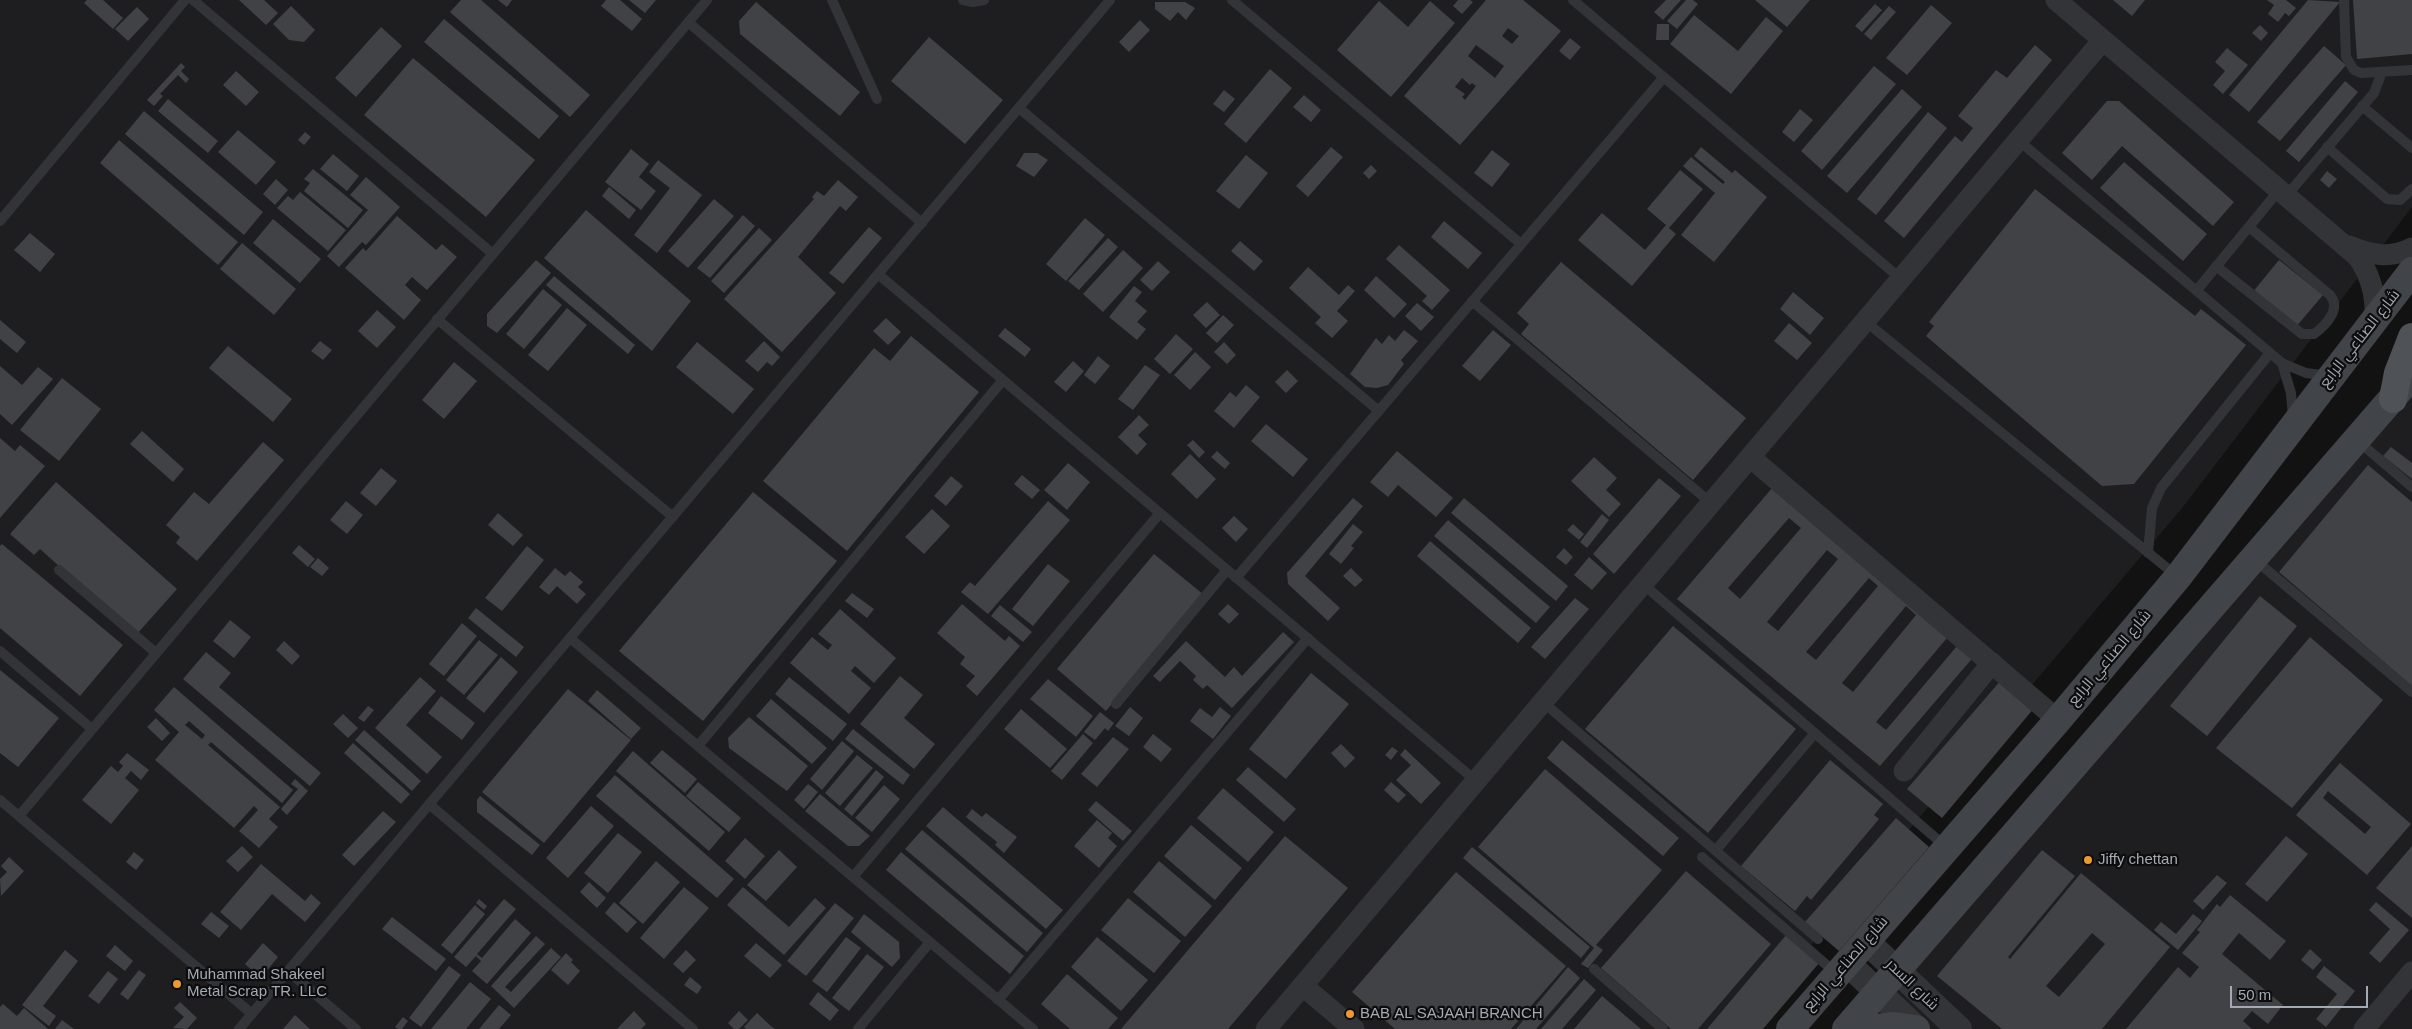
<!DOCTYPE html>
<meta charset="utf-8">
<style>
body{margin:0}
#map{position:relative;width:2412px;height:1029px;overflow:hidden;background:#121213;font-family:Helvetica,sans-serif}
canvas{display:block}
.scale{position:absolute;left:2230px;top:986px;width:138px;height:22px;box-sizing:border-box;border:2px solid #a4aab4;border-top:0;padding-left:6px;font-size:15px;line-height:18px;white-space:nowrap;color:#a4aab4;-webkit-text-stroke:4px #0d0d0e;paint-order:stroke}
</style>
<div id="map">
<canvas width="2412" height="1029"></canvas>
<div class="scale">50 m</div>
</div>
<script>
const c = document.querySelector('canvas').getContext('2d');
c.lineJoin = 'round';
function paint(path, color) { c.fillStyle = color; c.fill(path, 'evenodd'); }
function strokePath(path, color, width, dash) { c.strokeStyle = color; c.lineWidth = width; c.lineCap = dash ? 'butt' : 'round'; c.setLineDash(dash || []); c.stroke(path); }
function label(font, color, halo, rows, align = 'center') {
  c.font = font + ' Helvetica,Cairo,sans-serif'; c.lineWidth = 4.5; c.setLineDash([]); c.textBaseline = 'middle'; c.strokeStyle = halo; c.fillStyle = color; for (const [text, x, y, turn = 0] of rows) {
    c.save(); c.translate(x, y); c.rotate((+turn || 0) * Math.PI / 180); c.textAlign = isNaN(turn) ? turn : align; if (halo) c.strokeText(text, 0, 0); c.fillText(text, 0, 0); c.restore();
  }
}
const built = new Path2D(`
 M0,0H2412V207L2183,507L1740,1029H0Z
 M2412,361V1029H1849Z`);
const building = new Path2D(`
 M87,0H103L123,18L113,29L84,3Z
 M239,0H264L278,13L266,25Z
 M461,0H481L590,95L570,117L450,12Z
 M498,0H512L507,7Z
 M606,0H620L642,19L632,31L601,6Z
 M629,0H656L645,13Z
 M1458,0H1470L1473,2L1462,14L1453,6Z
 M1486,0H1523L1561,31L1460,145L1404,96ZM1508,28L1519,36L1512,44L1502,36ZM1476,45L1504,66L1495,78L1468,56ZM1462,78L1470,85L1472,83L1476,86L1465,100L1462,97L1465,94L1455,87Z
 M1666,0H1681L1663,20L1654,12Z
 M1686,0H1693L1698,4L1677,29L1667,21Z
 M1755,0H1810L1787,27Z
 M2113,0H2145L2132,16Z
 M2267,0H2286L2296,8L2289,16L2285,13L2278,22L2268,14L2274,5Z
 M2308,0L2340,2L2249,112L2229,95Z
 M2353,0H2412V54L2357,59Z
 M1379,1L1408,27L1430,1L1455,23L1391,97L1337,50Z
 M756,2L860,92L840,116L740,34L739,21Z
 M1155,2H1185L1195,8L1186,20L1178,12L1170,21L1155,9Z
 M1875,4L1882,10L1862,32L1855,26Z
 M1931,5L1952,23L1907,75L1886,58Z
 M291,6L315,30L304,42L289,40L273,24Z
 M1889,6L1896,12L1871,40L1864,34Z
 M137,7L149,19L128,41L115,29Z
 M1694,15L1738,51L1766,17L1783,31L1731,94L1670,44Z
 M444,19L559,116L539,139L424,42Z
 M1140,20L1150,30L1129,52L1119,42Z
 M1657,24H1669V40H1656Z
 M2260,25L2268,33L2261,41L2252,33Z
 M381,27L402,46L356,97L335,78Z
 M929,37L1003,100L965,144L891,81Z
 M1570,38L1581,47L1570,60L1559,51Z
 M2035,45L2052,60L1904,238L1884,221L1955,136L1962,142L1973,128L1958,116L1996,70L2007,78Z
 M2324,46L2346,65L2280,141L2257,122Z
 M2227,48L2248,65L2223,94L2213,85L2225,71L2215,62Z
 M413,58L535,160L486,217L364,115Z
 M181,63L185,67L181,71L189,79L186,83L178,75L160,94L163,96L154,106L147,100Z
 M1874,66L1896,84L1822,170L1801,151Z
 M1270,69L1292,88L1246,143L1224,124Z
 M236,71L259,92L246,106L223,85Z
 M2345,81L2358,92L2299,162L2286,151Z
 M1902,89L1922,107L1847,193L1827,176Z
 M1224,90L1235,99L1224,112L1213,104Z
 M1304,95L1321,110L1311,122L1293,107Z
 M168,99L218,141L208,153L158,111Z
 M2107,101H2119L2234,202L2213,226L2122,146L2092,180L2062,153Z
 M1800,109L1813,120L1794,142L1782,132Z
 M144,111L263,212L244,235L125,134Z
 M1928,112L1947,128L1876,215L1857,199Z
 M238,130L276,162L256,185L218,152Z
 M305,132L311,137L304,145L298,140Z
 M119,140L238,242L218,265L100,163Z
 M1331,147L1343,157L1308,197L1296,186Z
 M1701,147L1732,173L1735,170L1767,197L1714,262L1681,235L1715,193L1683,166L1691,157L1723,184L1725,182L1694,156Z
 M631,149L649,164L639,177L656,191L641,210L605,182Z
 M1492,150L1510,164L1492,187L1474,173Z
 M1024,153H1037L1048,160L1034,177L1016,166Z
 M333,154L359,176L347,191L320,169Z
 M1246,155L1268,173L1239,209L1216,191Z
 M658,160L702,195L657,253L634,235L670,188L649,172Z
 M2124,162L2207,234L2183,261L2100,188Z
 M1371,165L1377,171L1369,179L1363,173Z
 M313,169L363,210L348,228L304,191L310,183L304,179Z
 M1680,170L1703,189L1669,228L1676,234L1632,286L1578,240L1602,213L1645,250L1666,225L1647,209Z
 M2327,171L2337,179L2329,188L2320,180Z
 M366,177L400,207L366,245L362,242L339,267L327,256L368,210L350,195Z
 M276,179L288,190L275,205L263,194Z
 M838,180L858,197L846,211L840,206L798,257L836,293L782,352L724,299L814,199L812,197L817,191L824,196Z
 M609,187L636,210L629,219L602,196Z
 M2035,189L2195,316L2201,309L2246,345L2134,484L2102,486L1926,336L1934,326L1929,322Z
 M300,192L346,230L328,251L277,208L288,196L293,200Z
 M714,199L734,216L688,268L668,251Z
 M586,210L691,301L652,351L544,258Z
 M743,215L755,226L710,278L697,268Z
 M397,216L436,250L442,244L457,257L427,290L412,277L405,285L421,300L404,320L345,268L363,248L366,251Z
 M1085,218L1105,235L1066,281L1046,264Z
 M273,219L321,259L300,283L253,243Z
 M1444,221L1482,253L1468,269L1431,237Z
 M869,227L882,238L843,284L829,273Z
 M759,228L772,240L724,293L711,281Z
 M30,233L55,254L40,272L14,250Z
 M1108,238L1118,247L1079,290L1068,281Z
 M1240,241L1263,261L1254,271L1231,251Z
 M242,243L296,289L274,315L220,269Z
 M1399,245L1450,290L1432,310L1422,301L1427,296L1386,259Z
 M1123,250L1143,268L1103,312L1083,294Z
 M536,260L551,273L497,333L487,326V314Z
 M2279,260L2323,295L2295,328L2252,293Z
 M1158,261L1170,272L1152,291L1140,280Z
 M1561,262L1746,418L1693,480L1521,334L1529,324L1517,313Z
 M1308,267L1339,295L1348,285L1355,291L1337,311L1348,321L1332,338L1315,323L1321,317L1289,288Z
 M554,276L635,345L628,354L546,285Z
 M1376,276L1407,304L1394,318L1364,290Z
 M1134,286L1142,292L1135,301L1147,311L1137,322L1146,329L1137,340L1109,317Z
 M543,289L562,305L524,349L506,334Z
 M1793,292L1824,318L1810,335L1780,309Z
 M1207,302L1220,315L1206,328L1193,315Z
 M1417,303L1434,317L1421,331L1405,316Z
 M567,308L587,325L548,371L528,355Z
 M377,310L396,327L377,348L358,331Z
 M1223,315L1234,325L1217,343L1206,333Z
 M886,318L901,332L888,345L873,331Z
 M0,320L26,342L17,353L0,339Z
 M1789,323L1812,343L1797,360L1774,341Z
 M1005,328L1031,349L1025,357L998,336Z
 M1404,330L1418,341L1401,360L1404,364L1388,385L1377,388L1365,387L1350,374L1376,338L1382,344L1389,335L1395,341Z
 M1493,330L1511,345L1480,381L1462,366Z
 M1176,334L1193,349L1170,374L1154,359Z
 M911,336L979,392L847,551L763,481L874,348L890,361Z
 M320,341L332,350L323,360L311,351Z
 M764,341L780,357L772,366L767,362L758,372L745,361Z
 M697,342L754,389L733,414L676,367Z
 M1224,342L1236,355L1227,364L1214,352Z
 M228,346L292,399L273,422L209,368Z
 M1195,352L1211,367L1190,390L1174,375Z
 M1098,356L1110,366L1095,384L1084,375Z
 M1073,361L1084,371L1066,392L1054,382Z
 M454,362L477,381L444,419L422,400Z
 M1145,365L1160,375L1133,410L1118,399Z
 M0,366L22,385L38,367L53,379L12,425L0,414Z
 M1287,370L1298,381L1286,393L1275,382Z
 M62,378L101,409L59,461L20,430Z
 M1246,385L1260,397L1234,428L1214,411L1230,392L1236,397Z
 M1139,415L1149,425L1138,435L1147,444L1137,455L1118,437Z
 M1266,424L1308,459L1293,477L1251,441Z
 M142,431L184,469L173,482L130,444Z
 M0,438L15,451L20,445L45,466L0,518Z
 M1193,440L1205,452L1199,458L1187,445Z
 M263,442L284,460L197,561L176,543L180,537L166,525L194,492L209,504Z
 M2391,447L2412,463V479L2383,456Z
 M1217,451L1230,463L1225,469L1211,457Z
 M1397,451L1453,498L1436,517L1398,485L1388,497L1370,482Z
 M1190,454L1216,479L1197,499L1171,474Z
 M1594,457L1617,478L1606,490L1621,504L1609,517L1571,481Z
 M1068,463L1090,482L1067,510L1044,490Z
 M2368,465L2412,502V686L2279,572Z
 M381,468L397,481L376,506L360,493Z
 M1022,475L1040,490L1032,499L1014,484Z
 M951,476L963,486L946,506L934,496Z
 M1659,478L1681,496L1614,574L1593,554Z
 M56,482L177,589L136,635L40,549L34,555L10,534Z
 M1773,487L1976,654L1880,766L1677,599ZM1789,518L1801,528L1740,599L1728,588ZM1827,550L1838,559L1778,631L1767,622ZM1869,578L1878,586L1816,660L1806,652ZM1906,606L1916,615L1853,692L1842,683ZM1947,638L1957,646L1886,730L1876,722Z
 M753,492L837,561L703,721L619,651Z
 M1353,498L1363,506L1305,576L1340,608L1328,621L1288,584L1287,573Z
 M1464,498L1568,586L1556,601L1451,513Z
 M346,501L363,515L347,534L330,520Z
 M1048,501L1070,520L988,614L961,592L970,582L975,586Z
 M932,509L950,526L924,554L905,537Z
 M498,513L523,535L513,546L488,525Z
 M1602,514L1609,520L1587,548L1580,542Z
 M1234,516L1248,529L1236,542L1222,528Z
 M1448,520L1550,607L1536,623L1434,536Z
 M1353,524L1363,532L1351,546L1354,548L1341,564L1329,554Z
 M1573,524L1584,534L1579,540L1567,530Z
 M1430,541L1531,628L1518,643L1417,556Z
 M2,544L123,645L80,696L0,628V546Z
 M299,545L315,559L308,567L292,553Z
 M527,546L544,560L502,611L485,598Z
 M1564,548L1573,557L1566,565L1556,557Z
 M1154,554L1204,595L1106,711L1057,669Z
 M1589,557L1607,573L1592,590L1574,575Z
 M318,558L329,568L322,576L310,567Z
 M1048,564L1070,581L1033,626L1012,609Z
 M555,568L565,576L570,571L583,582L578,587L586,594L577,604L557,586L549,595L539,587Z
 M1351,568L1363,580L1355,587L1343,576Z
 M852,593L874,609L867,618L845,601Z
 M2260,596L2297,626L2207,736L2170,706Z
 M1575,598L1589,609L1545,659L1531,647Z
 M962,604L1005,641L1009,636L1020,646L977,696L966,686L975,676L960,664L965,657L937,633Z
 M1228,604L1239,614L1229,624L1218,614Z
 M1000,605L1032,632L1023,642L991,616Z
 M476,608L524,647L516,657L468,618Z
 M840,609L896,658L874,683L855,666L851,671L871,688L849,714L790,663L812,637L828,650L832,645L818,634Z
 M230,620L251,637L234,658L213,641Z
 M462,623L477,636L444,676L429,664Z
 M1673,626L1796,729L1708,833L1585,729Z
 M1283,632L1294,642L1232,708L1207,685L1203,689L1193,680L1196,676L1180,661L1160,682L1153,676L1186,641L1225,677L1234,667L1242,676Z
 M2310,637L2383,700L2292,808L2216,748Z
 M479,640L498,655L464,695L446,680Z
 M284,641L300,656L292,665L276,650Z
 M206,652L231,673L219,687L321,773L310,786L183,679Z
 M501,657L518,672L484,713L466,698Z
 M0,670L59,718L18,767L0,753Z
 M1311,673L1349,704L1286,779L1249,749Z
 M900,676L923,695L904,718L935,744L914,769L860,724Z
 M420,677L436,691L406,725L442,757L427,774L375,728Z
 M789,677L847,724L833,741L775,694Z
 M1048,679L1093,716L1076,737L1030,699Z
 M2002,679L2035,707L1942,818L1907,789Z
 M174,687L293,790L282,803L211,742L208,745L280,807L269,819L278,827L259,848L239,831L258,810L254,806L234,828L155,760L179,732L154,710ZM189,721L205,735L202,739L185,725Z
 M568,689L631,740L544,843L482,792Z
 M597,690L641,728L631,739L588,701Z
 M441,696L475,723L462,740L428,713Z
 M771,699L827,748L812,764L756,716Z
 M368,706L374,710L364,722L358,718Z
 M1130,707L1143,718L1129,736L1115,726Z
 M1220,707L1231,716L1213,739L1190,721L1200,708L1212,717Z
 M1021,709L1067,749L1050,768L1004,729Z
 M1100,712L1114,723L1108,731L1105,728L1095,740L1084,732Z
 M343,714L358,728L348,738L333,724Z
 M749,717L808,766L787,791L729,748L728,738Z
 M156,718L170,733L162,741L147,727Z
 M853,729L910,775L903,785L845,739Z
 M364,730L421,781L412,791L355,740Z
 M1083,734L1093,743L1062,780L1051,771Z
 M1153,734L1172,749L1161,762L1143,747Z
 M1113,737L1129,749L1097,787L1081,774Z
 M1562,740L1679,838L1663,856L1547,758Z
 M842,741L854,751L822,790L810,779Z
 M353,743L410,794L401,804L344,753Z
 M1341,744L1355,758L1345,768L1331,753Z
 M1392,747L1398,751L1391,760L1385,755Z
 M1405,749L1441,783L1421,804L1396,780L1411,765L1400,755Z
 M662,750L697,779L685,793L650,763Z
 M633,751L725,832L709,851L616,771Z
 M127,753L149,770L141,780L131,771L125,778L139,790L111,824L82,800L111,766L118,772L123,766L119,762Z
 M857,755L873,768L840,806L825,793Z
 M1830,760L1883,804L1874,815L1879,819L1811,900L1807,896L1795,911L1741,866Z
 M2340,763L2411,824L2367,875L2296,815ZM2328,791L2371,827L2365,834L2323,798Z
 M1248,767L1296,809L1284,822L1236,780Z
 M1545,769L1662,870L1596,945L1603,950L1588,968L1581,964L1594,948L1478,847Z
 M876,770L884,777L852,816L844,809Z
 M615,775L734,879L717,898L596,796Z
 M295,779L308,791L287,815L281,809L298,789L291,784Z
 M698,782L741,818L729,832L686,796Z
 M1391,782L1406,795L1398,803L1384,790Z
 M808,784L818,792L804,809L794,800Z
 M884,785L900,799L872,832L855,818Z
 M1223,788L1274,832L1248,862L1197,818Z
 M820,794L870,836L859,846H848L805,811Z
 M480,796L540,845L532,855L477,812V800Z
 M1096,801L1132,831L1123,841L1088,810Z
 M591,806L614,826L568,878L546,858Z
 M943,807L1063,910L1046,929L926,826Z
 M972,809L982,817L986,813L1017,837L1004,853L995,845L997,842L966,817Z
 M383,811L396,822L354,866L342,855Z
 M1896,818L1929,847L1839,951L1805,922Z
 M1097,820L1112,833L1108,838L1117,846L1099,868L1074,846Z
 M1191,825L1242,868L1215,900L1164,856Z
 M922,830L1043,933L1027,952L905,849Z
 M618,833L642,852L608,893L584,873Z
 M1285,836L1348,888L1228,1029H1121Z
 M2286,836L2308,854L2267,902L2245,884Z
 M745,838L765,856L745,879L725,861Z
 M242,846L253,857L238,872L226,861Z
 M2412,846V918L2376,888Z
 M1472,847L1590,947L1581,958L1463,858Z
 M779,850L797,867L766,901L747,885Z
 M2042,850L2075,876L2008,957L2010,959L2081,873L2170,947L2102,1029H2002L1937,976ZM2092,933L2105,944L2059,997L2046,986Z
 M134,852L144,860L136,870L126,862Z
 M901,852L1024,956L1010,974L886,870Z
 M9,857L24,871L1,896L0,879L7,872L1,866Z
 M656,861L680,882L643,924L619,903Z
 M1159,861L1212,906L1185,937L1133,892Z
 M261,864L305,901L311,894L321,903L305,922L272,894L241,930L220,912Z
 M1686,871L1771,944L1698,1029H1671L1601,968Z
 M1456,872L1566,966L1511,1029H1395L1352,992Z
 M2217,875L2227,883L2203,910L2193,901Z
 M589,882L606,898L597,908L580,892Z
 M684,887L709,908L664,959L640,938Z
 M743,887L789,927L815,898L826,908L784,955L727,905Z
 M2230,895L2286,941L2270,960L2239,933L2222,954L2283,1005L2268,1024L2252,1011L2243,1021L2252,1029H2126L2178,967L2190,978L2199,967L2182,953L2200,932L2197,930L2217,904L2220,907Z
 M1128,898L1181,941L1154,973L1101,930Z
 M479,899L487,906L484,910L476,903Z
 M504,899L516,909L477,954L482,958L515,919L531,933L487,984L472,971L481,961L476,956L466,967L454,957Z
 M614,902L637,922L627,933L605,913Z
 M2376,902L2409,930L2380,963L2369,953L2390,929L2369,910Z
 M835,903L854,918L806,976L787,961Z
 M475,905L485,914L452,954L441,945Z
 M211,912L229,926L219,938L201,924Z
 M864,914L899,942L900,958L892,967L851,932Z
 M2193,914L2202,921L2178,950L2154,930L2161,922L2176,934Z
 M392,917L446,959L436,971L382,929Z
 M1787,934L1820,962L1763,1029H1707Z
 M536,936L545,944L505,987L511,992L551,948L561,957L514,1008L491,986Z
 M846,937L861,948L827,992L812,981Z
 M1097,937L1148,980L1121,1011L1071,967Z
 M263,943L278,957L261,978L245,964Z
 M756,943L782,965L770,978L744,956Z
 M115,945L133,961L125,971L106,956Z
 M2310,949L2322,960L2313,970L2301,960Z
 M65,950L78,961L43,1006L56,1016L49,1026L22,1005Z
 M686,950L696,960L683,973L673,964Z
 M566,953L573,960L571,962L580,971L568,985L551,970Z
 M867,954L884,967L849,1011L832,998Z
 M449,966L461,975L421,1027L409,1018Z
 M2324,966L2355,991L2326,1027L2316,1019L2337,994L2316,977Z
 M1568,967L1580,978L1536,1029H1516Z
 M139,970L146,975L128,1000L120,994Z
 M108,971L118,979L99,1004L88,996Z
 M1067,974L1118,1018L1108,1029H1070L1041,1004Z
 M690,977L702,987L697,994L684,985Z
 M1584,979L1596,990L1562,1029H1541Z
 M470,982L491,999L466,1029H431Z
 M818,992L839,1010L830,1021L809,1004Z
 M1602,996L1641,1029H1574Z
 M180,1002L197,1018L187,1029L173,1028L184,1017L174,1008Z
 M3,1004L17,1016L24,1008L48,1029H0V1007Z
 M499,1005L511,1015L499,1029H479Z
 M634,1011L646,1024L641,1029H617Z
 M739,1011L748,1020L739,1029H734L728,1023Z
 M757,1013L772,1027L775,1029H746L744,1027Z
 M295,1015L310,1029H283Z
 M403,1017L408,1021L402,1029H398L395,1027Z
 M62,1020L74,1029H55Z`);
const service = new Path2D(`
 M193,0L493,254
 M832,0L877,99
 M963,0L973,2L984,0
 M1232,0L1521,244
 M1573,0L1901,279
 M2344,0L2346,57L2354,70L2361,73L2412,70
 M688,22L922,223
 M2362,106L2412,148
 M1019,108L1379,411
 M2018,140L2282,363L2306,373L2328,376
 M2327,147L2387,199L2400,200L2412,189
 M2287,195L2374,93L2382,72
 M0,221L185,0
 M2216,266L2302,334H2314C2325,326 2342,309 2330,295L2249,227
 M878,274L1476,781
 M2197,290L2280,189
 M1472,301L1711,503
 M437,319L673,517
 M1865,321L2178,577
 M2282,363L2291,393L2293,418
 M2358,441L2412,487
 M2148,553L2152,508L2161,488L2270,353
 M2254,559L2412,692
 M59,570L156,653
 M1236,578L1664,77
 M1643,584L1946,847
 M570,638L1033,1029
 M0,651L92,729
 M1543,702L1818,939
 M1116,704L1227,570
 M698,746L1003,380
 M0,800L252,1014
 M429,804L693,1029
 M19,816L707,0
 M1716,850L1815,733
 M1702,857L1837,974
 M853,877L1160,513
 M1594,969L1663,1029
 M288,971L356,1029
 M998,1000L1308,638
 M239,1029L1110,0
 M858,1029L930,942`);
const minor = new Path2D(`
 M2056,0L2358,257C2371,277 2376,294 2375,319
 M2349,246C2371,255 2390,259 2412,248
 M1750,457L2058,720
 M1904,771L1992,663
 M1303,986L1354,1029
 M1266,1029L2103,40
 M2364,1029L2412,972`);
const tertiary = new Path2D(`
 M1866,941L1959,1029
 M1847,963L1917,1029`);
const secondary = new Path2D(`
 M1790,1029L2058,720L2178,577L2412,271
 M1846,1029L2408,380
 M1871,1029L1894,1026L1916,1029`);
const primary = new Path2D(`
 M2393,399L2398,373L2412,337`);
const markers = [
 [2088,860,5,"#eb9a33"],
 [177,984,5,"#eb9a33"],
 [1350,1014,5,"#eb9a33"]
];
const streetNames = [
 ["شارع الصناعي الرابع",2360,339,-52],
 ["شارع الصناعي الرابع",2110,658,-50],
 ["شارع الصناعي الرابع",1846,964,-49],
 ["شارع السدر",1912,985,44]
];
const poiNames = [
 ["Jiffy chettan",2098,860],
 ["Muhammad Shakeel",187,975],
 ["Metal Scrap TR. LLC",187,992],
 ["BAB AL SAJAAH BRANCH",1360,1014]
];
paint(built, '#1e1e20');
paint(building, '#414246');
strokePath(service, '#333438', 10);
strokePath(minor, '#333438', 21);
strokePath(tertiary, '#333438', 26);
strokePath(secondary, '#414448', 28);
strokePath(primary, '#4f5257', 28);
for (const [x, y, r, color] of markers) { const dot = new Path2D(); dot.arc(x, y, r, 0, 2 * Math.PI); c.fillStyle = color; c.fill(dot); strokePath(dot, '#0d0d0e', 2); }
label('15px', '#a4aab4', '#0d0d0e', streetNames);
label('15px', '#a4aab4', '#0d0d0e', poiNames, 'left');
</script>
